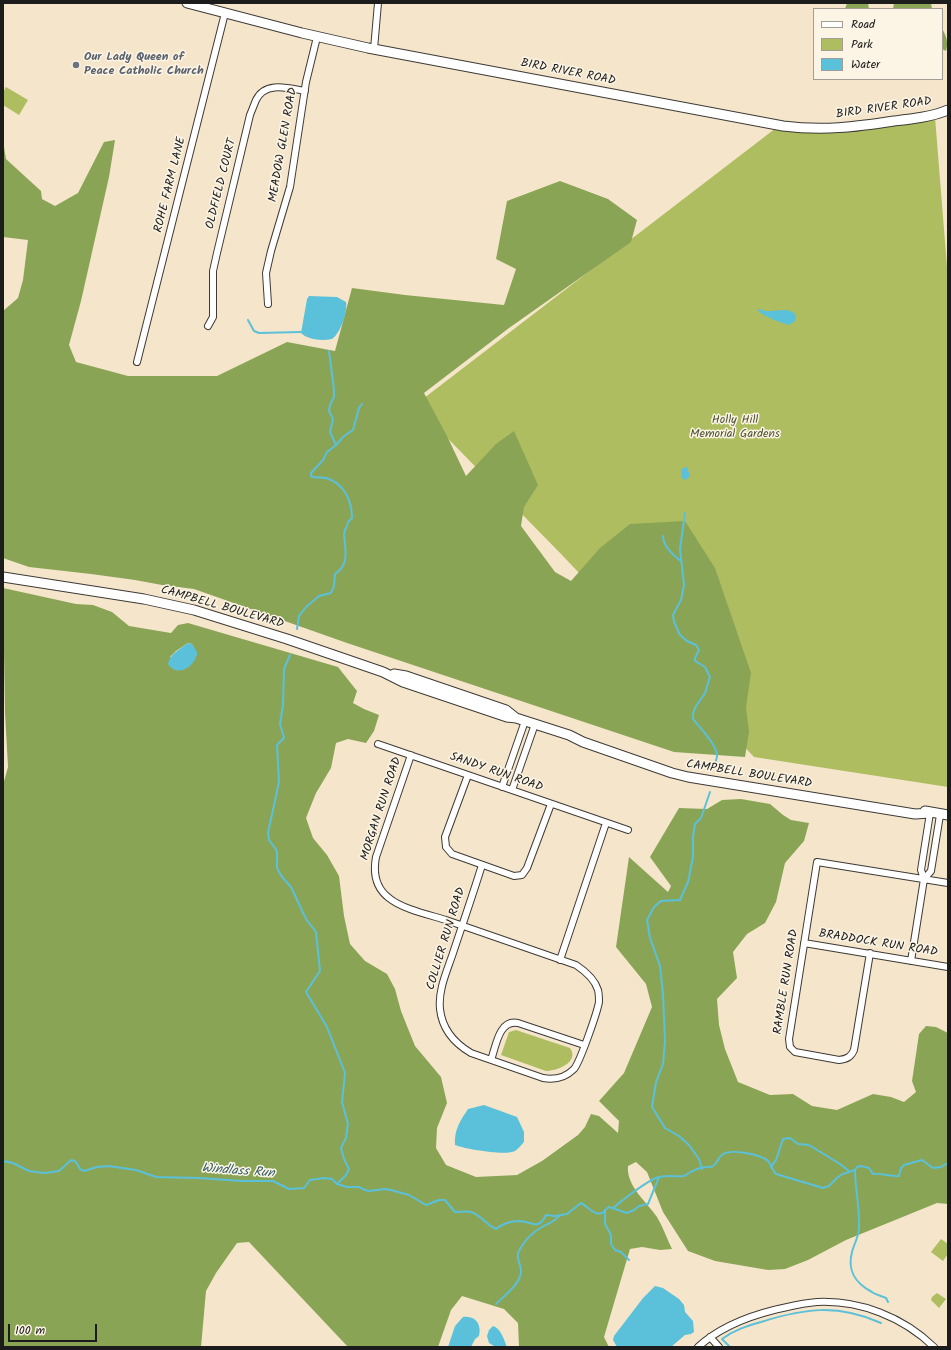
<!DOCTYPE html>
<style>
body{margin:0}
#map{position:relative;width:951px;height:1350px;overflow:hidden;background:#f5e6cb;font-family:Kalam,sans-serif}
canvas{display:block}
.frame{position:absolute;inset:0;border:4px solid #1c1c1c;pointer-events:none}
.legend{position:absolute;left:813px;top:8px;width:130px;height:72px;box-sizing:border-box;background:#fcf5e5;border:1px solid #a29e95;margin:0;padding:5px 7px;list-style:none;font-size:12px;color:#1c1c1c}
.legend li{display:flex;align-items:center;gap:8px;height:20px}
.legend b{width:20px;border:1px solid #a29e95}
.scale{position:absolute;left:8px;top:1324px;width:89px;height:18px;box-sizing:border-box;border:2px solid #1c1c1c;border-top:0;padding-left:5px;font-size:12px;line-height:14px;white-space:nowrap;color:#1c1c1c;-webkit-text-stroke:3px #fcf5e5;paint-order:stroke}
</style>
<div id="map">
<canvas width="951" height="1350"></canvas>
<div class="frame"></div>
<ul class="legend">
<li><b style="height:5px;background:#fff"></b>Road</li>
<li><b style="height:11px;background:#aebd60"></b>Park</li>
<li><b style="height:11px;background:#5bc0d9"></b>Water</li>
</ul>
<div class="scale">100 m</div>
</div>
<script>
const c = document.querySelector('canvas').getContext('2d');
c.lineJoin = 'round';
function paint(path, color) { c.fillStyle = color; c.fill(path, 'evenodd'); }
function strokePath(path, color, width, dash) { c.strokeStyle = color; c.lineWidth = width; c.lineCap = dash ? 'butt' : 'round'; c.setLineDash(dash || []); c.stroke(path); }
function label(font, color, halo, rows, align = 'center') {
  c.font = font + ' Kalam,sans-serif'; c.lineWidth = 3; c.setLineDash([]); c.textBaseline = 'middle'; c.strokeStyle = halo; c.fillStyle = color; for (const [text, x, y, turn = 0] of rows) {
    c.save(); c.translate(x, y); c.rotate((+turn || 0) * Math.PI / 180); c.textAlign = isNaN(turn) ? turn : align; if (halo) c.strokeText(text, 0, 0); c.fillText(text, 0, 0); c.restore();
  }
}
const green = new Path2D(`
 M6,87L28,100L19,115L3,105V92Z
 M935,117L948,279V787L754,757L562,555L415,405L776,128L827,133L861,130Z
 M516,1030L570,1048C580,1062 557,1071 546,1071L501,1055L509,1032Z
 M941,1239L948,1244V1254L943,1261L931,1252Z
 M937,1293L946,1299L939,1308L931,1300L932,1297Z`);
const forest = new Path2D(`
 M847,3H868L869,9H845Z
 M894,3H931L932,9H893Z
 M942,28C946,36 949,42 946,51L942,49Z
 M115,140L109,177L81,301L69,345L76,362L128,376H217L287,342L335,351L352,288L405,295L504,305L516,269L496,259L507,201L560,181L608,199L637,220L631,242L509,328L424,393L447,436L466,476L496,444L514,431L538,485L524,507L521,526L555,572L571,581L600,548L630,524L685,521L715,568L751,673L746,707L749,732L745,757L674,752L347,643L194,589L162,585L135,580L91,574L29,567L3,558V311L18,298L23,280L28,240L3,237V141L6,159L41,191L42,199L55,206L78,193L104,142Z
 M3,588L76,604L93,605L112,612L129,626L171,633L178,625L188,623L338,667L357,691L353,703L364,709L379,715L374,731L366,743L348,739L336,743L331,768L316,793L306,818L313,838L327,855L339,876L344,916L350,944L365,961L387,974L395,989L401,1011L415,1046L441,1077L447,1103L437,1128L436,1148L446,1165L476,1177L517,1175L542,1161L578,1135L585,1127L591,1114L599,1116L618,1133L619,1121L599,1101L624,1073L652,1007L646,984L616,947L629,857L668,892L671,886L650,857L679,808L707,809L722,800L741,799L770,804L783,815L791,820L809,823L804,841L785,863L776,902L765,923L747,934L733,952L737,978L717,999L719,1025L725,1049L738,1082L770,1095L793,1094L812,1106L837,1110L873,1094L891,1097L904,1102L916,1092L912,1081L919,1034L926,1026L936,1027L948,1033V1204L937,1203L846,1240L808,1260L785,1269L768,1270L715,1261L688,1251L663,1212L647,1172L636,1162L628,1166C626,1186 647,1202 657,1217C663,1227 667,1239 672,1249L660,1250L642,1247L630,1249L604,1337L609,1347H519L518,1323L504,1309L462,1296L451,1310L438,1347H348L249,1242L237,1243L216,1273L206,1291L201,1347H3V785L8,767L5,713ZM188,643L192,644L197,654L189,666L170,657L176,651Z`);
const water = new Path2D(`
 M309,296L337,297L346,302C348,312 340,334 332,339C322,341 308,340 301,333L307,299Z
 M757,309C761,309 763,311 767,311C777,312 788,306 796,315L795,321L789,325C782,323 761,316 757,309Z
 M687,467L690,476L687,479L684,480L681,476V470L683,468Z
 M188,643L192,644L197,652C197,665 178,679 168,664C170,654 180,649 188,643Z
 M484,1105L517,1117L524,1132V1142C521,1145 518,1149 515,1151C506,1156 465,1149 455,1145C454,1130 460,1121 468,1109Z
 M655,1286L663,1288L679,1299L684,1305L685,1312L693,1321L694,1332L691,1334L685,1335L671,1347H617L613,1340L614,1336L643,1298Z
 M463,1317C475,1315 482,1324 479,1336L475,1339L471,1347H448L455,1326Z
 M493,1326C501,1328 504,1340 507,1347H496L489,1343L487,1336L489,1330Z`);
const stream = new Path2D(`
 M248,320L254,331L259,333L301,332
 M329,351L334,390V397L330,405L329,411L333,419L330,432L336,445
 M685,513L680,549L684,585L681,600L673,615L674,622L680,635L687,641L696,645L699,650L695,658V661L705,667L710,677C708,682 707,688 705,693C700,702 692,707 693,719C700,728 717,745 717,756C717,759 715,762 715,765
 M663,536C663,546 674,556 682,562
 M297,629L299,616L306,607L319,596L331,593L334,586L335,574C350,565 345,548 344,534C344,529 348,527 348,522L352,518C352,501 344,483 326,478C322,477 318,478 313,477L311,476V473L323,460L327,452L336,445L344,436L353,430L359,408L362,404
 M290,655L284,669L283,705L280,724L284,738L277,745L279,782L268,833L269,840L277,851V868L282,877L291,887L306,919L316,932L320,971L306,992L327,1027L345,1073L342,1102L348,1124L346,1138L341,1148L344,1159L349,1169L346,1175L337,1184
 M3,1161L13,1163L29,1171L44,1173L59,1171L70,1161L72,1160L76,1162L80,1169L84,1171L97,1167L108,1166L136,1170L156,1177L199,1178L242,1181H273L289,1189L304,1188L310,1180L324,1178L332,1179L337,1184L347,1187H359L365,1190L369,1191L385,1189L391,1190L409,1195L426,1205L439,1200H445L455,1212C460,1212 466,1211 471,1212C481,1215 486,1225 496,1229C502,1224 511,1221 520,1221C533,1222 538,1231 546,1215L555,1216L567,1214L581,1203C587,1206 595,1216 602,1213C605,1212 606,1208 609,1207L627,1213L634,1210L639,1206L648,1204L659,1177
 M771,1167L776,1160L783,1139L790,1138L798,1144L809,1145L840,1164L849,1171
 M702,1169L699,1159L689,1145L679,1136L665,1128L652,1107L656,1082L663,1064L665,1041L663,994L660,966L650,938L647,920L654,907L661,901L680,900L688,882L693,857V837L695,824L701,818L710,792
 M855,1170C855,1189 860,1208 859,1228C859,1236 854,1244 852,1252C847,1271 855,1283 872,1292C876,1295 882,1296 886,1298L888,1302
 M613,1208C623,1200 647,1180 659,1177C668,1175 676,1177 684,1176C690,1172 700,1167 707,1167C711,1166 710,1168 713,1166C718,1163 718,1157 723,1154C732,1149 760,1154 768,1161C772,1165 772,1170 776,1174L823,1188L829,1186L838,1177L843,1174L855,1170L857,1167L861,1166L869,1168L873,1174C882,1173 891,1177 899,1176L901,1168L904,1165L922,1160L933,1168L941,1167L948,1163
 M605,1210V1224L611,1235V1244L615,1250L621,1252L629,1260
 M496,1304C504,1296 519,1285 521,1273C522,1263 514,1258 520,1249C525,1240 533,1232 542,1227C549,1223 555,1222 560,1215
 M730,1347L722,1339C734,1330 747,1326 761,1322C805,1308 838,1304 881,1323`);
const street = new Path2D(`
 M374,49L378,3
 M268,304L266,273L271,251L290,187L306,82L317,37
 M208,326L213,317V271L217,253L250,115C252,110 254,105 256,100C265,81 288,88 305,91
 M137,362L225,13
 M378,744L628,830
 M411,755L376,857C373,873 376,888 389,898C402,909 430,915 446,920C489,935 532,950 576,965C585,971 595,980 598,990C599,994 599,998 599,1002C597,1013 580,1062 574,1069C565,1078 554,1080 543,1078L471,1053C454,1043 442,1028 440,1009C438,990 447,971 453,953C463,923 473,894 482,865
 M468,775L445,837L446,847L452,854L514,876L522,875L527,868L551,804
 M502,787L525,721
 M512,790L535,724
 M924,879L921,870L930,813
 M804,943L948,967
 M870,953L854,1050C851,1057 847,1059 839,1060L795,1052L790,1047L789,1039L817,862L948,883
 M560,960L606,823
 M911,961L924,879L931,871L940,815
 M491,1060C496,1046 499,1019 518,1023L584,1045
 M710,1337L719,1347
 M698,1347C720,1327 746,1317 774,1310C788,1307 802,1303 817,1302C860,1300 903,1317 934,1347`);
const secondary = new Path2D(`
 M187,3L302,33L368,48L783,126C823,131 855,127 894,121C912,119 931,117 948,110
 M3,577L144,599L194,610L287,639L383,672L403,682L507,717L516,718L569,735L583,742L672,773L688,777L915,814L930,813
 M394,674L406,676L506,710L516,718
 M925,811L948,815`);
const markers = [
 [76,65,4,"#6b7280"]
];
const worshipNames = [
 ["Our Lady Queen of",84,58],
 ["Peace Catholic Church",84,72]
];
const streetNames = [
 ["BIRD RIVER ROAD",568,73,11],
 ["BIRD RIVER ROAD",884,109,-8],
 ["MEADOW GLEN ROAD",284,145,-80],
 ["OLDFIELD COURT",222,184,-76],
 ["ROHE FARM LANE",171,185,-76],
 ["CAMPBELL BOULEVARD",222,608,16],
 ["SANDY RUN ROAD",496,773,19],
 ["CAMPBELL BOULEVARD",749,775,9],
 ["MORGAN RUN ROAD",382,809,-72],
 ["COLLIER RUN ROAD",447,939,-73],
 ["BRADDOCK RUN ROAD",878,944,9],
 ["RAMBLE RUN ROAD",787,982,-81]
];
const parkNames = [
 ["Holly Hill",735,421],
 ["Memorial Gardens",735,435]
];
const waterNames = [
 ["Windlass Run",238,1172,4]
];
paint(green, '#aebd60');
paint(forest, '#8aa456');
paint(water, '#5bc0d9');
strokePath(stream, '#5bc0d9', 2);
strokePath(street, '#3d3a36', 8);
strokePath(secondary, '#3d3a36', 11);
strokePath(street, '#fff', 6);
strokePath(secondary, '#fff', 9);
for (const [x, y, r, color] of markers) { const dot = new Path2D(); dot.arc(x, y, r, 0, 2 * Math.PI); c.fillStyle = color; c.fill(dot); strokePath(dot, '#fcf5e5', 1.5); }
label('bold 12px', '#5b616d', '#fcf5e5', worshipNames, 'left');
label('12px', '#1c1c1c', '#fcf5e5', streetNames);
label('12px', '#4f5434', '#fcf5e5', parkNames);
label('italic 13px', '#355e68', '#fcf5e5', waterNames);
</script>
